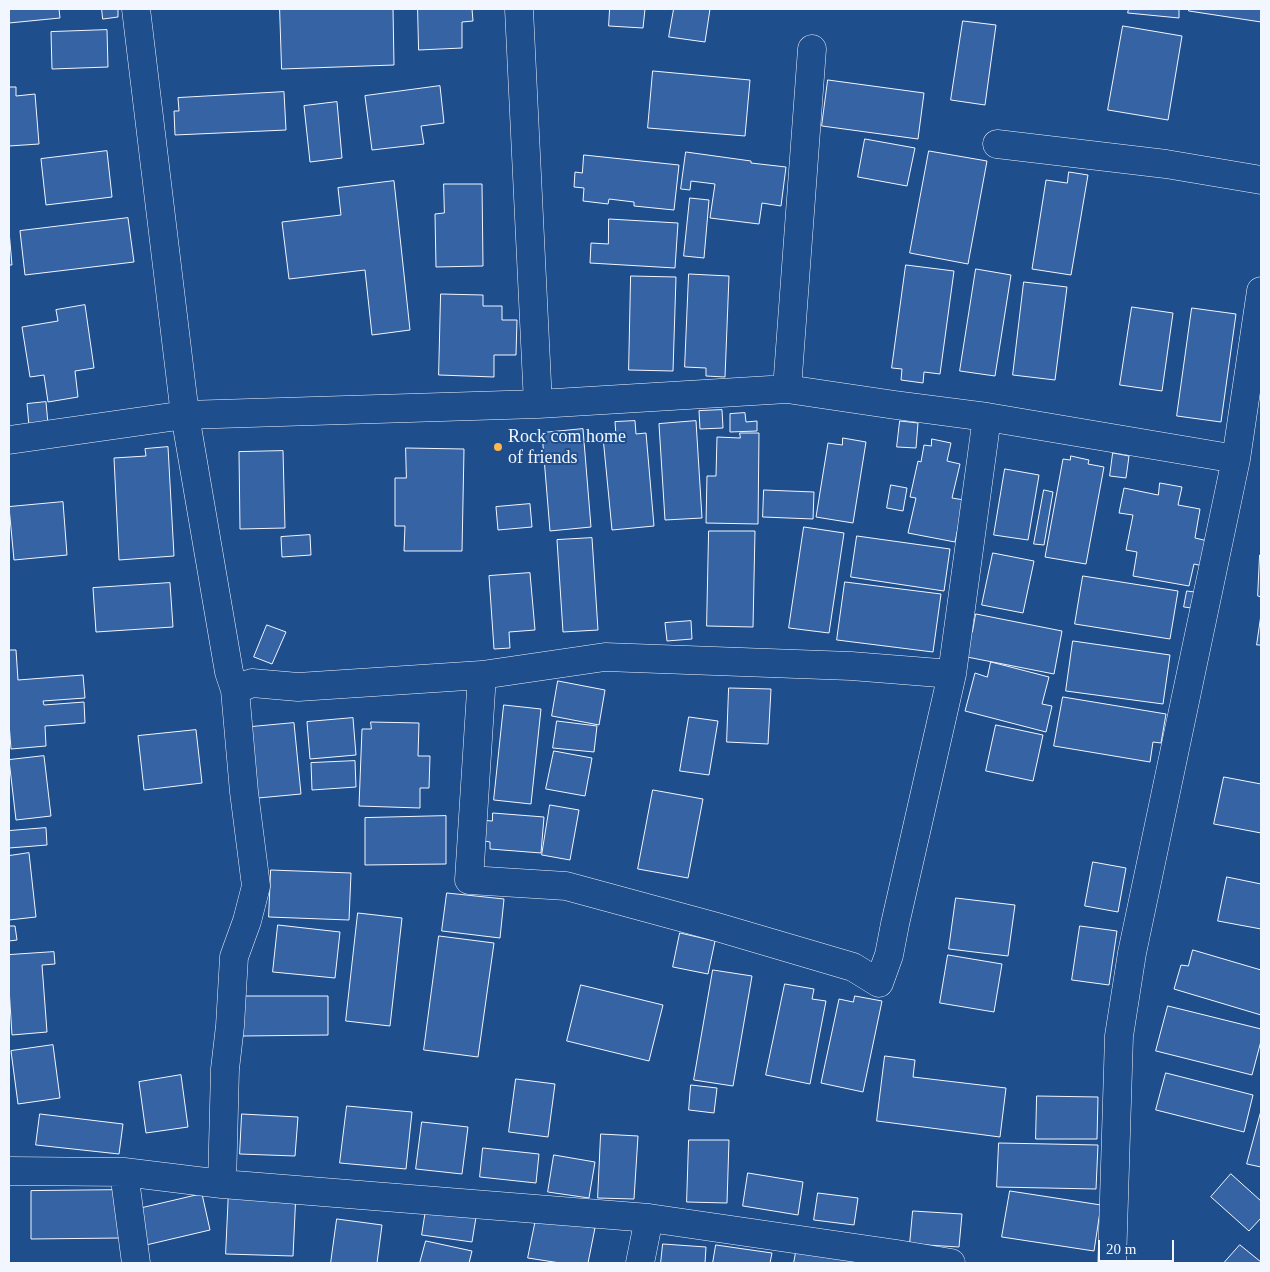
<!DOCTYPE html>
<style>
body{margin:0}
#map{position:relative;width:1270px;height:1272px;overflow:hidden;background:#1f4e8c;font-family:Georgia,serif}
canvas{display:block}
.frame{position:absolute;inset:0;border:10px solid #f2f6ff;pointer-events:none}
.scale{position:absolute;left:1098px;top:1240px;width:76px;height:22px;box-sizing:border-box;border:2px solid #f2f6ff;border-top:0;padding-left:6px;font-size:15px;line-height:18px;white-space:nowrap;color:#f2f6ff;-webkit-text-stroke:4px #1f4e8c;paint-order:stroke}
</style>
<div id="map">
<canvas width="1270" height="1272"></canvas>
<div class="frame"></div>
<div class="scale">20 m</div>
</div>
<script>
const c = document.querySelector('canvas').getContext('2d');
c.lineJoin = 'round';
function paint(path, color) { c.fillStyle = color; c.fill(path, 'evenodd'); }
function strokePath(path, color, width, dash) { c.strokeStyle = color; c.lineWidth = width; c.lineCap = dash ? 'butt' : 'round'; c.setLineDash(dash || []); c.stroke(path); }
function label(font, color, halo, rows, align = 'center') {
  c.font = font + ' Georgia,serif'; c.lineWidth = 4; c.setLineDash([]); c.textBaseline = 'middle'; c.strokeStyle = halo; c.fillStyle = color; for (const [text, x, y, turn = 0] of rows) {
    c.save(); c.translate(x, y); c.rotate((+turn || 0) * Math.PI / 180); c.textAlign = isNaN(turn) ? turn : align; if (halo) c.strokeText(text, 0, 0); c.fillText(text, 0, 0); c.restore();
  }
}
const building = new Path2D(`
 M9,9H59L60,18L9,23Z
 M102,9H118V17L103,19Z
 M280,9H393L394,65L282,69Z
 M418,9H472L473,21L462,22V48L419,50Z
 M610,9H645L643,28L609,26Z
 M674,9H710L705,42L669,37Z
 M1129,9H1179V18L1128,13Z
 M1189,9H1261V22L1189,11Z
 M963,21L996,25L985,105L951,100Z
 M1123,26L1182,36L1168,120L1108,110Z
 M107,30L108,67L52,69L51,32Z
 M653,71L750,80L745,136L648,128Z
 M828,80L924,93L918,139L822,126Z
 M440,86L444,123L421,126L424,144L372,150L365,96Z
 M9,87H16V96L35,94L39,144L9,146Z
 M284,92L286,130L175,135L174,111H179L178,98Z
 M337,102L342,158L310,162L304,106Z
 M865,139L915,148L907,186L858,177Z
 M107,151L112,197L46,205L41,159Z
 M929,151L987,161L968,264L910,253Z
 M686,152L751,161V163L786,167L781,206L762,203L759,224L710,218L715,184L691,181L690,190L681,189Z
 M584,155L679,165L674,210L634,206V202L609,199L608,204L583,201L584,188L574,187L575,172L582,173Z
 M1069,172L1088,175L1071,275L1032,269L1046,180L1067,183Z
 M394,181L410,330L372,335L365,270L289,279L282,222L341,215L338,188Z
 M444,184H482L483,266L436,267L435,214L444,213Z
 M690,198L709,200L704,258L684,256Z
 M128,218L134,262L25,275L20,231Z
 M609,219L678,223L675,268L590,263L591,243L608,244Z
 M9,231L12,265H9Z
 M906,265L954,271L940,374L924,372L923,383L901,380L902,369L892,368Z
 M976,269L1011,275L995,376L960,371Z
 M689,274L729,276L725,377L706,376V368L685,367Z
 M631,276L676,277L673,371L629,370Z
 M1024,282L1067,287L1055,380L1013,375Z
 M441,294L483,295V306H502V320H517L516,355H494V377L439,375Z
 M85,305L94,368L75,371L78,397L48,402L44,375L30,377L22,327L58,321L56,310Z
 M1132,307L1173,313L1162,391L1120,385Z
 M1192,308L1236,314L1221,422L1177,416Z
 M46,402L48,424L29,426L27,404Z
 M722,410L723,428L700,429L699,411Z
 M745,413L746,422L757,421V431L730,432V414Z
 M635,421L636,434L646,433L654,526L612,530L603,437L616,436L615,422Z
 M696,421L702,518L665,520L659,424Z
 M900,421L918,423L916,448L897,447Z
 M583,429L591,527L550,531L542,433Z
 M740,433H759L758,524L706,523L707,476H716L717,437L740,438Z
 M843,438L866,442L853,523L816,517L828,443L842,445Z
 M932,439L951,443L947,461L960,464L952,498L964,500L955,542L908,533L916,498L910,497L918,461L921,462L924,445L931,446Z
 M168,447L174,556L119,560L114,458L146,456L145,449Z
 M406,448L464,449L462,551H404L405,526H395V478H406Z
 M283,451L285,528L240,529L239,452Z
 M1113,453L1129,456L1126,478L1110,476Z
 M1071,456L1089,460L1088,464L1104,467L1086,564L1045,557L1063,459L1070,460Z
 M1005,469L1039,475L1028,540L994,535Z
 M1160,483L1182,487L1178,505L1200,509L1195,538L1208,541L1203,566L1194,564L1189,586L1133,576L1137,552L1126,550L1133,515L1119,513L1124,488L1158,495Z
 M891,485L907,488L903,511L887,508Z
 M764,490L814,492L813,519L763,517Z
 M1044,490L1053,492L1044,545L1034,544Z
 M63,502L67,555L14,560L9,507Z
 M530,504L532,527L498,530L496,507Z
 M804,527L844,533L829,633L789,628Z
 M709,531H755L753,627L707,626Z
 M310,535L311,555L282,557L281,537Z
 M857,536L950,549L944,591L851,577Z
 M592,538L598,630L563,632L557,540Z
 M993,553L1034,561L1023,613L982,605Z
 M1260,555H1261V597L1258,596Z
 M530,573L535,630L509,632L510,648L494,649L489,576Z
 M1083,576L1178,591L1170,639L1075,624Z
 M845,582L941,594L933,652L837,640Z
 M170,583L173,627L96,632L93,588Z
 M1187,591L1202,593L1199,609L1184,607Z
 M976,614L1062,631L1054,674L967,657L969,631L972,632Z
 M1261,615V645H1257Z
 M691,621L692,639L667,641L665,623Z
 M267,625L286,632L272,664L254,657Z
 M1073,641L1170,655L1163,704L1066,691Z
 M9,650H16L18,680L83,675L85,698L43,701L44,705L84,702L85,723L45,726L46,746L11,749L9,723Z
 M991,662L1049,677L1042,704L1052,706L1046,732L965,711L975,673L987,677Z
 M558,681L605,690L599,725L552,716Z
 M729,688L771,689L768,744L727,742Z
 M1063,697L1166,714L1161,743L1153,742L1150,762L1054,746Z
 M504,705L541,709L531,804L494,800Z
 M689,717L718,721L709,775L680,771Z
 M353,718L356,755L310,759L307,722Z
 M557,721L597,726L594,752L553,748Z
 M371,722L419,723L418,756H430L429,788H420V808L359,806L362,729H371Z
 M294,723L301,794L258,798L251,727Z
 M996,725L1043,735L1033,781L986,771Z
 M196,730L202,783L144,790L138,736Z
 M554,751L592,758L585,796L546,789Z
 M44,756L51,816L16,820L9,760Z
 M355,761L356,787L312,790L311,763Z
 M1224,777L1261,784V833L1214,824Z
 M653,790L703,799L688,878L638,869Z
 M550,805L579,810L570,860L542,855Z
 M493,813L544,817L541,853L490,849V842L478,840L480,820L492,821Z
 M446,816V864L365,865V818Z
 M46,828L47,845L9,848V831Z
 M29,853L36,917L9,920V856Z
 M1093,862L1126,868L1118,912L1085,906Z
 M271,870L351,873L349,920L269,917Z
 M1227,877L1261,884V929L1218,921Z
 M447,893L504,899L500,938L442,931Z
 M956,898L1015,905L1008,956L949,949Z
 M358,913L402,918L390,1026L346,1021Z
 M278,925L340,932L335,978L273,972Z
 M9,926H15L17,940L9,941Z
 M1080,926L1117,931L1109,985L1072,980Z
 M680,933L715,941L708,974L673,967Z
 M439,936L494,943L478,1057L424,1050Z
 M1193,950L1261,970V1015L1174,989L1181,965L1188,966Z
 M54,952L55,964L42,965L47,1032L12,1035L9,988V955Z
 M948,955L1002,964L994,1012L940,1003Z
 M713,970L752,976L733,1086L694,1080Z
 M785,984L814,989L812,999L826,1001L810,1084L766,1075Z
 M581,985L663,1005L649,1061L567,1041Z
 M242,996H328V1035L243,1036Z
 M855,996L882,1001L863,1092L821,1083L839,999L853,1002Z
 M1168,1006L1261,1029V1041L1252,1075L1156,1051Z
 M53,1045L60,1098L18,1104L11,1051Z
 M885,1056L915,1060L913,1077L1006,1088L1000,1137L877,1121Z
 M1166,1073L1253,1095L1244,1132L1156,1110Z
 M181,1075L188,1127L146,1133L139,1082Z
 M516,1079L555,1084L548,1137L509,1132Z
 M691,1085L717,1088L714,1113L689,1110Z
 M1037,1096L1098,1097L1097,1139H1036Z
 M347,1106L412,1112L406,1169L340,1163Z
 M1261,1111V1167L1247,1164Z
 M40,1114L123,1124L119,1154L36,1145Z
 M242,1114L298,1117L295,1156L240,1154Z
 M422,1122L468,1127L462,1174L416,1169Z
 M601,1134L638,1136L634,1199L598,1198Z
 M689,1140H729L727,1203L687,1202Z
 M999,1143L1098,1145L1096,1189L997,1187Z
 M483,1148L539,1154L536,1183L480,1177Z
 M554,1155L595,1162L589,1198L548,1192Z
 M748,1173L803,1182L798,1215L743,1206Z
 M1231,1174L1261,1201V1218L1249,1231L1211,1197Z
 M229,1189L296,1192L293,1256L226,1254Z
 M121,1190V1238L31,1239V1191Z
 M1010,1191L1101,1205L1094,1251L1002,1237Z
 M818,1193L858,1198L854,1225L814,1220Z
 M202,1194L210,1230L146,1245L138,1209Z
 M427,1203L477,1211L472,1242L422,1235Z
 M913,1211L962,1214L959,1247L910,1244Z
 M337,1219L382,1225L377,1263H331Z
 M536,1219L595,1228L588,1263H560L528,1258Z
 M426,1241L472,1251L469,1263H420Z
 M663,1244L706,1247L705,1263H661Z
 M716,1245L772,1253L770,1263H713Z
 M1240,1245L1261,1262V1263H1224Z
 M797,1247L856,1257L855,1263H794Z`);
const minor = new Path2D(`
 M136,9L185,415L229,672L235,690L252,683L298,687L482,675L605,657L851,666L952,674
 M519,9L538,404
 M997,144L1166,164L1261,180
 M787,389L812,49
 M9,440L185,415L538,404L787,389L895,405L987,417L1236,459
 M482,675L469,880L566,886L717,927L853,967L879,983L889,955L895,924L952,674L987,417
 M9,1171L124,1172L222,1184L649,1218L897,1254L951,1263
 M124,1172L136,1263
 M222,1184L225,1069L230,1026L234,957L247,921L256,886L244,792L235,690
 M640,1263L649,1218
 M1112,1263L1119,1036L1132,953L1236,459L1261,291`);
const markers = [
 [498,447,5,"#ffb74d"]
];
const poiNames = [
 ["Rock com home",508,437],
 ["of friends",508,458]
];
paint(building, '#3563a3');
strokePath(building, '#f2f6ff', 1);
strokePath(minor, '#f2f6ff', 29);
strokePath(minor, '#1f4e8c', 28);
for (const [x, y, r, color] of markers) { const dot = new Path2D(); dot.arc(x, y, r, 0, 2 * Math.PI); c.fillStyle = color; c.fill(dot); strokePath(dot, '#1f4e8c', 2); }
label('18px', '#f2f6ff', '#1f4e8c', poiNames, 'left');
</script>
